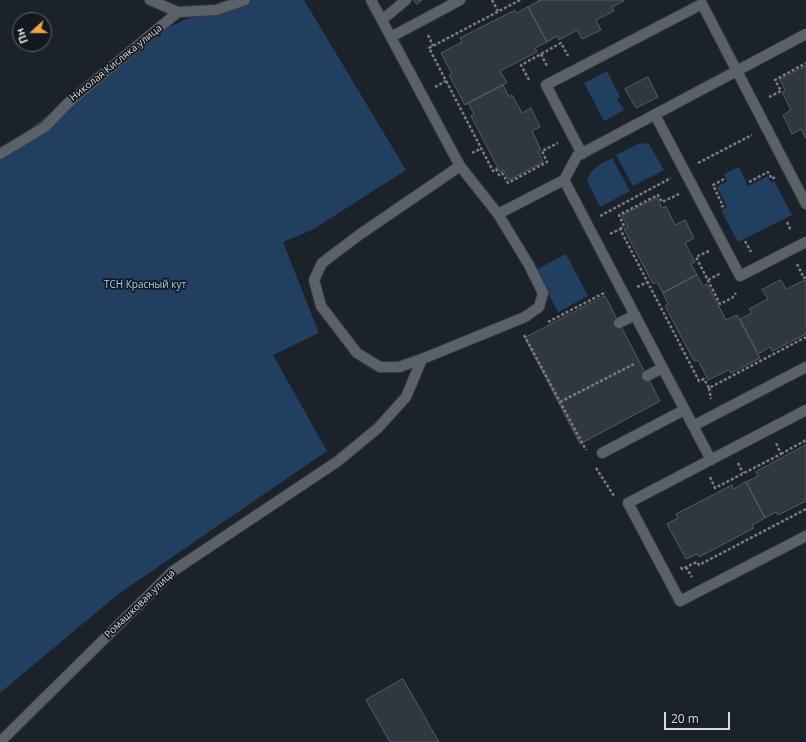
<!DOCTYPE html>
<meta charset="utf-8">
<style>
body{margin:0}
#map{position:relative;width:806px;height:742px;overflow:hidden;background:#1c2229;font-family:"Open Sans",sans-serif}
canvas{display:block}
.north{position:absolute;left:12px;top:12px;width:40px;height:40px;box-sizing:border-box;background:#13191f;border:1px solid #61676c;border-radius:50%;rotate:249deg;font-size:11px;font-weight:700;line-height:16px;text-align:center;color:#d7dbe0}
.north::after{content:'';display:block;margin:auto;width:14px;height:18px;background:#f0a63e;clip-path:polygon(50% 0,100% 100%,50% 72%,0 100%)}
.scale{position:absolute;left:664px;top:712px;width:66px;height:18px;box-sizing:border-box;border:2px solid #d7dbe0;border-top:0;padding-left:5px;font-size:12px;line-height:14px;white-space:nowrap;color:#d7dbe0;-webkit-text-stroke:3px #13191f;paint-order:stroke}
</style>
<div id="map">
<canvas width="806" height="742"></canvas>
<div class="north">Пн</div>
<div class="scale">20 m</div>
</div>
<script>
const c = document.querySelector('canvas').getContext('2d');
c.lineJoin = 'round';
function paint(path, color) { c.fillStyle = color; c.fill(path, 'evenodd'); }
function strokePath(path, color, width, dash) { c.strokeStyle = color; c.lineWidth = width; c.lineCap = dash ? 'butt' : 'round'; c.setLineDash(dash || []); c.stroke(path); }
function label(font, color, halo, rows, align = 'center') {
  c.font = font + ' "Open Sans",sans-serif'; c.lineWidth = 3.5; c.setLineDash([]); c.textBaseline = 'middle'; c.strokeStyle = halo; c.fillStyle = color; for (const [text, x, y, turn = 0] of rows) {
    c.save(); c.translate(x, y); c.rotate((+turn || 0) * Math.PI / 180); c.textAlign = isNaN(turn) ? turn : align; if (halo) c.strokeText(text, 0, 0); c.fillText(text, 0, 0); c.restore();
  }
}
const green = new Path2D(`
 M229,0H304L406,170L312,230L283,242L319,333L273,355L327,451L117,595L0,693V152L151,35Z
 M607,71L620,97L617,99L624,110L604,121L584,83Z
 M640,143L649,144L664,170L633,186L616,155Z
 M612,158L630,191L600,207L587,181C590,168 601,164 612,158Z
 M739,167L748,186L768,176L771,183L774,181L792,215L738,242L721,210L727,207L717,187L727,181L724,174Z
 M566,254L588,296L558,312L536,270Z`);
const building = new Path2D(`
 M414,0H422L417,4Z
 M538,0H623L624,1L612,7L614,11L596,20L601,30L582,39L577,30L559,40L557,36L547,42L528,7L539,1Z
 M528,7L547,42L535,48L537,52L500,71L507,83L465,105L449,75L452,74L441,53L462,42L460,38L515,10L516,13Z
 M806,66V139L801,129L792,134L783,115L791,110L782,92L785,90L780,80Z
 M648,77L658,97L636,108L625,89Z
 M503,85L509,97L512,95L522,113L531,108L540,127L532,131L541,150L538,151L543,162L509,180L503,170L500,172L471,116L474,114L468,103Z
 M657,198L662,208L666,206L675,225L685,220L694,238L685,243L695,262L691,264L697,275L663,293L657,282L653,284L624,229L628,227L622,216Z
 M697,275L703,286L707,284L726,320L737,315L760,358L731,373L729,370L708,380L698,360L694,361L665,306L668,304L663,293Z
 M781,280L786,289L805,280L806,282V334L772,351L770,347L758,354L740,319L752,313L749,309L768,299L762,290Z
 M605,296L660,401L580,444L525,338Z
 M806,445V501L778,515L776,512L765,518L746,482L758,476L756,472Z
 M746,482L765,518L752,525L754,528L699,557L697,554L686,559L667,524L678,518L676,514L732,485L733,489Z
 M403,679L439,742H390L366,700Z`);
const path = new Path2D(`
 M492,0L498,11
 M520,0L429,48L493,171L496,169L499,175L502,173L508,183L547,162L542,151L558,143
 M428,35L433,46
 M541,54L547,66
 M529,80L521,65L561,43L568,56
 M435,87L446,81
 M769,97L781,91L775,80L806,63
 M472,153L482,148
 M698,163L752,135
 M749,182L768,172L772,179L775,177
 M721,207L723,206L713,185L724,179
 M600,216L671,178
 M787,222L791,231
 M620,229L624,226L619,215L658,195L662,202L679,194
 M610,234L620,229L699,381L704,379L709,388L806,337
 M745,241L751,252
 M709,251L696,257L720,304L732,298L736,293
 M797,264L804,278L806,277
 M708,280L721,273
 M637,287L648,282
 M548,322L606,292
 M524,335L586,450
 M709,388L711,399
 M560,402L634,364
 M781,454L806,440
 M738,463L743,473
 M596,468L614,496
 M710,477L715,488L781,454L776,443
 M681,567L682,569L697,562L699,565L806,509
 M686,567L692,577`);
const minor = new Path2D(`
 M150,0L178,12
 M371,0L460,166L498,214L529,265L543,293L539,307L525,317L422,359L399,367H380L357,353L321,306L314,280L322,263L359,235L460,166
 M382,20L406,0
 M391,37L460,0
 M655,115L740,276L806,242
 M0,154L45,127L68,103L178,12L216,10L245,0
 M582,154L546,85L702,4L806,204
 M564,180L577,156L806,34
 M498,214L564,180L711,460
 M619,323L635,315
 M647,376L662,368
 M806,410L628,503L680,601L806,536
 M693,426L806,367
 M602,453L684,410
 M0,742L173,571L338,461L378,428L406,397L422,359`);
const streetNames = [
 ["Николая Кисляка улица",116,63,-39],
 ["Ромашковая улица",140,604,-44]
];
const parkNames = [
 ["ТСН Красный кут",145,285]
];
paint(green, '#213f5f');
paint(building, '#31373f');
strokePath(building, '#535b63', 1);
strokePath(minor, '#383d43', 12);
strokePath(path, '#787d83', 2.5, [3, 2]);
strokePath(minor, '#5a6169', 10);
label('10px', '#d7dbe0', '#13191f', streetNames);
label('10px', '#a8cdf7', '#13191f', parkNames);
</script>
